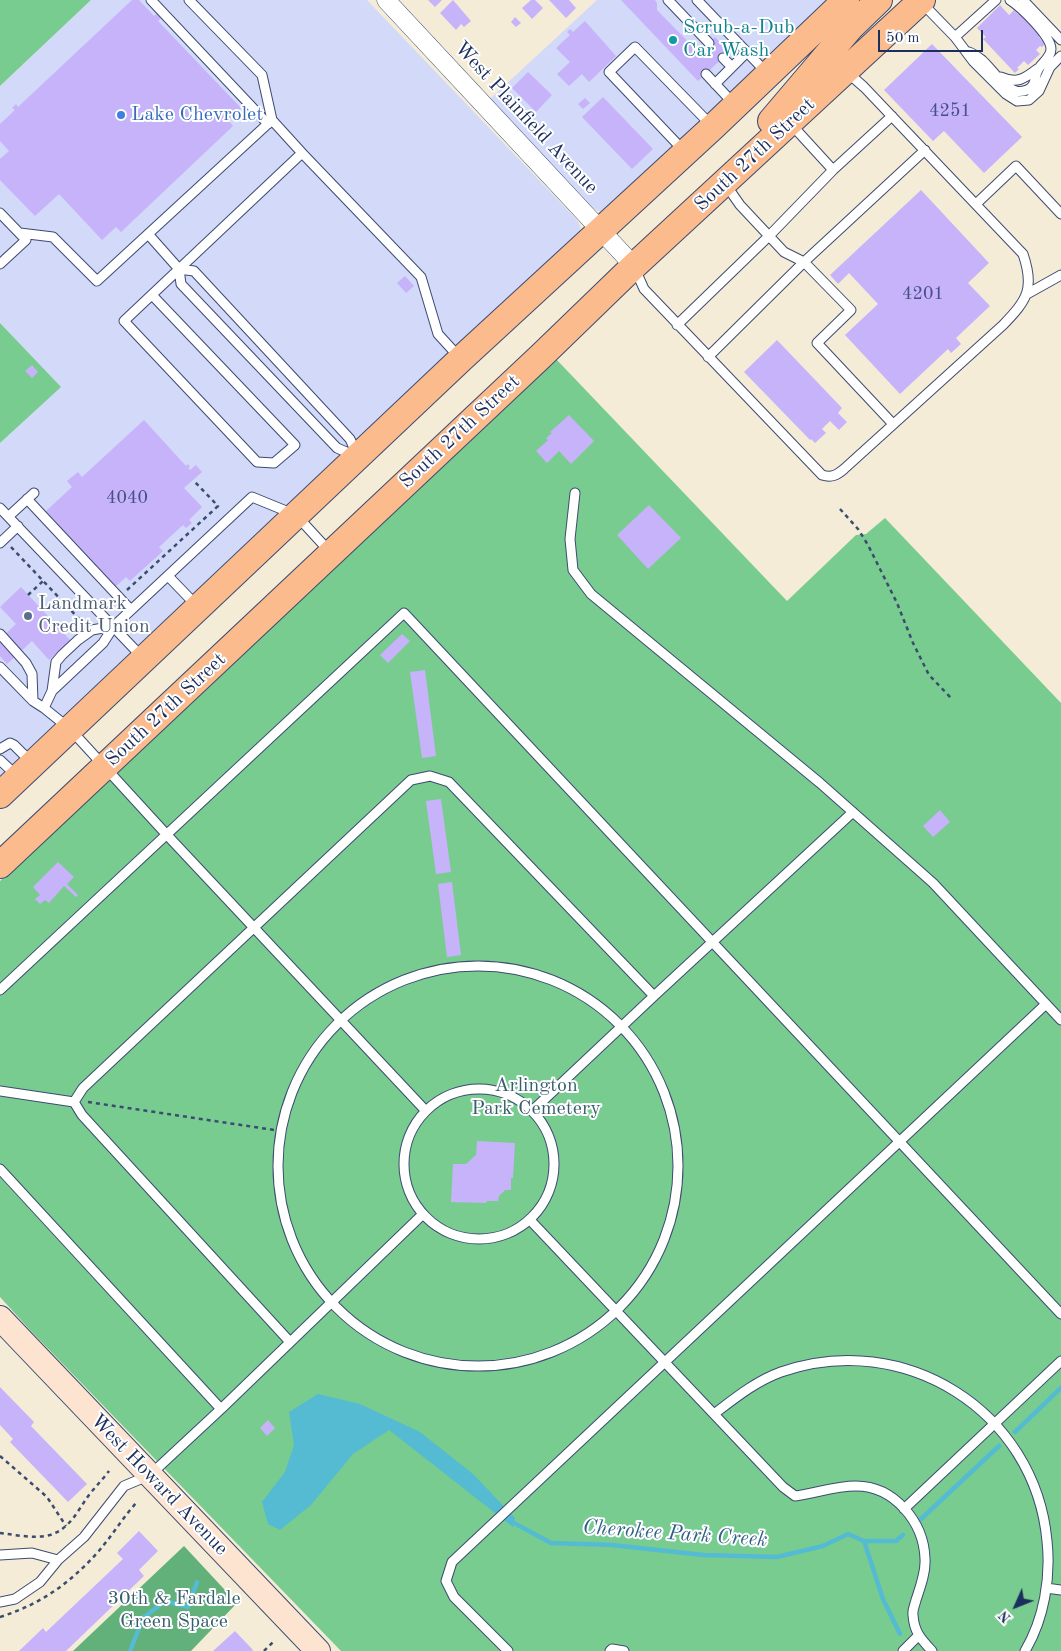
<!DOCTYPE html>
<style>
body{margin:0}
#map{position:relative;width:1061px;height:1651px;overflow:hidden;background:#f4ecd7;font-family:"Old Standard TT",serif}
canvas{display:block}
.north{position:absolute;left:991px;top:1581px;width:50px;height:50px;-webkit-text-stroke:4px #fff;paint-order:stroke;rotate:226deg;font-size:14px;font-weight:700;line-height:20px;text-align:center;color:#1b2f5e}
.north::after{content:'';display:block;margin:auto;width:18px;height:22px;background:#1b2f5e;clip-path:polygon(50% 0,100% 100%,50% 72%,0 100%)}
.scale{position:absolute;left:878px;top:30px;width:105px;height:22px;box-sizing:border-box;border:2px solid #1b2f5e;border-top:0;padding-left:6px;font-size:15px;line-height:18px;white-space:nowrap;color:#1b2f5e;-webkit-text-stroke:4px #fff;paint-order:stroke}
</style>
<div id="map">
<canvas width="1061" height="1651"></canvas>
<div class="north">N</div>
<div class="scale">50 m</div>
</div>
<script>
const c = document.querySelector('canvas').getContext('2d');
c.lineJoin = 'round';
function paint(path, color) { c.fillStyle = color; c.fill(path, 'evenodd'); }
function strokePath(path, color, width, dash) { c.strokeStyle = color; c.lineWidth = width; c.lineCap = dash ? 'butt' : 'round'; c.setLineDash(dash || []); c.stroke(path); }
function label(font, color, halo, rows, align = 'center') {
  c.font = font + ' "Old Standard TT",serif'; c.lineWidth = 4; c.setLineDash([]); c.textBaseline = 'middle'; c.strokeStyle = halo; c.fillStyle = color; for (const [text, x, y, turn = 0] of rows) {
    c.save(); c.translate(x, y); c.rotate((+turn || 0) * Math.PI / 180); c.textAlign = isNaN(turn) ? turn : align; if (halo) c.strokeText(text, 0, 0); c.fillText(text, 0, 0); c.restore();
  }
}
const built = new Path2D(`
 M91,0H367L577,220L580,226V234L0,782V443L60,387L0,323V86Z
 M597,0H833L605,211H598L592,207L490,99Z`);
const green = new Path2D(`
 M0,0H91L0,86Z
 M0,323L61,387L0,443Z
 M556,359L787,601L856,535L866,534L885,518L1061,703V1651H341L29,1329L0,1297V881Z`);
const forest = new Path2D(`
 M184,1546L237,1603L191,1651H73Z`);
const water = new Path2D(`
 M318,1394L360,1404L420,1432L473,1474L515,1518L513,1527L389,1430L353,1454L311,1505L280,1530L268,1524L262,1502L285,1472L294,1445L289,1412Z`);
const stream = new Path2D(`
 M1015,1432L1061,1388
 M921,1519L999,1446
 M514,1523L551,1543L612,1545L703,1555L777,1557L823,1546L848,1534L864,1541L883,1599L900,1634
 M864,1541H896L903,1535
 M130,1651L143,1618L165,1601L188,1607L197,1582`);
const building = new Path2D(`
 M132,0H139L154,16L156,14L161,18L158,21L241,108L228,120L233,126L121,232L116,227L102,240L59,194L35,216L0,180V159L9,151L0,141V124L15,110L12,108L16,104L18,107Z
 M428,0H442L435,7Z
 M453,0L471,21L464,27L461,24L456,30L440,13Z
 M531,0H535L543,8L532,19L522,8Z
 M549,0H569L576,8L566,18Z
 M621,0H655L657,3V10L699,53L715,37L729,52L698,81Z
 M1000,5L1009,15L1014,10L1018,14L1020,12L1041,34L1039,37L1045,44L1042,47L1040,46L1036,50L1040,54L1028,65L1024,61L1017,68L1019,69L1015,73L983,39L986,37L977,28Z
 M515,17L521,23L516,27L511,22Z
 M585,21L616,56L589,82L582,74L569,86L557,74L570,62L556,48L570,35L567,32L570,29L573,32Z
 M932,44L1022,137L984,173L944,131L933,141L884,90Z
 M528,72L552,95L536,112L512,88Z
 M603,97L653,149L632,169L582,117Z
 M585,98L590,103L583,109L578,104Z
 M921,190L989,263L968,283L990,306L956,338L961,344L951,353L948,349L900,394L845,335L878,304L849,273L838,284L830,275Z
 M405,276L414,286L406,293L397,283Z
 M777,340L842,408L838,413L847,422L839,430L830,421L822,429L826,433L815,443L811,439L810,440L744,372Z
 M32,365L38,372L32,378L25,371Z
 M569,415L594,441L571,464L559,451L547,463L536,451L548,440L546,438L552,433L550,432Z
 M144,420L186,466L188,464L190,467L188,468L190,470L196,465L202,472L184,488L202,507L189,520L192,523L186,528L183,525L159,547L163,551L130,581L126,577L114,588L45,512L72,487L67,481L78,472L82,477Z
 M649,505L681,538L648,569L617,535Z
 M21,587L70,640L49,660L32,641L7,664L0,656V639L16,624L0,607Z
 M402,634L410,641L388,663L380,655Z
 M425,670L436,756L422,758L410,672Z
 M441,799L451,872L436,874L426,801Z
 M940,810L950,822L933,837L923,826Z
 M58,862L74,877L67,884L78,895L76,897L64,886L49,903L45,900L40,904L35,899L40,895L33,887Z
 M452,882L461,955L447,957L438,884Z
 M477,1141L515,1143L513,1178H511V1190H505L499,1196L498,1201H487L486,1203L451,1202L453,1164H466L476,1155Z
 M0,1387L34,1422L31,1426L87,1484L68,1502L10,1442L13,1439L0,1425Z
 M268,1420L275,1428L267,1436L260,1428Z
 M139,1531L158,1551L139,1570L144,1576L66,1651H19L43,1628L46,1632L123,1559L117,1553Z
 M235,1631L253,1650L252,1651H213Z`);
const path = new Path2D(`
 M840,509L858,529L868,545L897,603L913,643L929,675L952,699
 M11,547L83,623
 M127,590L218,506L193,480
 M28,595L43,581
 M88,1102L281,1131
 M0,1456L47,1497L66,1526
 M0,1533C16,1535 35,1539 50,1535C70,1529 78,1510 89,1495C96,1486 103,1479 109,1471
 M0,1617C41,1604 69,1584 98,1552C112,1536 123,1517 138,1501
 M264,1651L274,1641`);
const lane = new Path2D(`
 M151,0L268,124
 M189,0L262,75L272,120
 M668,0L709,43
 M697,0L766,72
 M1023,0L1061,40
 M922,3L955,37L973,61L1006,94L1017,101L1029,100L1039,91L1050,67L1061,56
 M955,37L996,0
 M969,52C974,54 978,57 982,60C992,69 1003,87 1016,91C1019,92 1024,91 1027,90C1038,85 1033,76 1039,68C1043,62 1051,57 1051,49C1051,36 1021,7 1010,0
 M723,58L732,67
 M706,74L735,105
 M1001,77C1017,84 1024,79 1037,69
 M715,84L747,52
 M790,123L833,170L892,116
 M684,151L609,72L635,47L711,125
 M726,185L740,205L784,252L804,262L925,150
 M976,204L1016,166L1061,214
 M0,213L26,240L0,264
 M20,233L53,237L97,281L272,120L302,153
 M148,234L179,269
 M179,269L194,271L350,439L358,457L337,448L181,284Z
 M635,269L644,289L822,475C832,478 837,475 844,469L1003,325C1027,300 1035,289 1023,254L864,87L848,73
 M1027,294L1061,275
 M152,295L295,445L274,463L257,462L124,321C183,265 243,209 302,153L421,277L438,334L459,357
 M677,325L769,236L833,170
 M708,357L804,262L851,310L817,343L893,424
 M575,493L570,539L573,570L591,594L820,783L933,883L1061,1020
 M27,499L131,610
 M0,508L142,657
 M9,516L34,493
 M0,543L18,526
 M168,576L197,606
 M0,634L26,663L32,674L33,701
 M0,667L33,701L44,708L70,729L167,835L425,1110
 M52,691L56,662L62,655L78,640L92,630L114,626
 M44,708L52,691L103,643L114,626L252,497L296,515L330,552
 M0,749L10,743L14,745L31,762
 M0,760L18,777
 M278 1166a200 200 0 1 1 400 0a200 200 0 1 1-400 0Z
 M0,990L404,613L1061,1314
 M654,996L853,812
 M404 1164a75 75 0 1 1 150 0a75 75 0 1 1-150 0Z
 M0,1091L74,1102
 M0,1169L221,1409L150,1475L124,1486L84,1537L58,1560L40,1582L15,1599L0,1602
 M530,1220L783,1487L795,1496C816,1493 835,1486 856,1486C894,1486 924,1522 925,1559C926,1572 920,1588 916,1600C915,1605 912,1610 913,1615C914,1632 921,1639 932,1651
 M290,1342L82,1115L74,1102L83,1088L411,780L430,776L449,782L654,996L532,1111
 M221,1409L422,1215
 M714,1414C735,1398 756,1381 781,1372C904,1329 1035,1411 1047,1541C1051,1578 1044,1619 1025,1651
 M904,1509L1061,1361
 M0,1555L32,1553L58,1560
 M1046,1588L1061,1590
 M508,1651L454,1597L446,1581L452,1562L1046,1004
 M610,1651L612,1649L624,1651
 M903,1651L918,1636`);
const street = new Path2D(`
 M386,0L634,266`);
const secondary = new Path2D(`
 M0,1318L318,1651`);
const primary = new Path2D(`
 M771,121L850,28L879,0
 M0,795L461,359L713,127L846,0
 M0,865L541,356L634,266L922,0`);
const markers = [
 [673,40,5,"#0f9aa8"],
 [121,115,5,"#3f7fe0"],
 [28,616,5,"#5c6f8a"]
];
const numberNames = [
 ["4251",950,111],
 ["4201",923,294],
 ["4040",127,498]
];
const cultureNames = [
 ["Scrub-a-Dub",683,28],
 ["Car Wash",683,51]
];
const shopNames = [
 ["Lake Chevrolet",131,115]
];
const streetNames = [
 ["West Plainfield Avenue",526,118,47],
 ["South 27th Street",755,155,-43],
 ["South 27th Street",460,432,-43],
 ["South 27th Street",166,710,-43],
 ["West Howard Avenue",159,1485,46]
];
const serviceNames = [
 ["Landmark",38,604],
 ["Credit Union",38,627]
];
const parkNames = [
 ["Arlington",536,1086],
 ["Park Cemetery",536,1109],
 ["30th & Fardale",174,1599],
 ["Green Space",174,1622]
];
const waterNames = [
 ["Cherokee Park Creek",675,1534,4]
];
paint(built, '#d2d9f9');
paint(green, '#78cc8f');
paint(forest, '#62b07a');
paint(water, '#54bbd2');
strokePath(stream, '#54bbd2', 4.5);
paint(building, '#c7b3fa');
strokePath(lane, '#3c4b70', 11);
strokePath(street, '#3c4b70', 19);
strokePath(secondary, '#3c4b70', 26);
strokePath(primary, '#3c4b70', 28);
strokePath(path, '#3c4b70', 2.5, [4, 4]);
strokePath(lane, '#fff', 9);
strokePath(street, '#fff', 18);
strokePath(secondary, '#fde4d1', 24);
strokePath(primary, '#fbbb8c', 26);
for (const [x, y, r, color] of markers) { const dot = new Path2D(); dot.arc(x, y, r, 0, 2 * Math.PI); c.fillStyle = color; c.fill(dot); strokePath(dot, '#fff', 2); }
label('18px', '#465085', null, numberNames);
label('20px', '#0d838f', '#fff', cultureNames, 'left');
label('20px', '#366cbe', '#fff', shopNames, 'left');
label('20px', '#1b2f5e', '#fff', streetNames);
label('20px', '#4e5e75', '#fff', serviceNames, 'left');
label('20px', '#375e6d', '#fff', parkNames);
label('italic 21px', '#2f6087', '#fff', waterNames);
</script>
